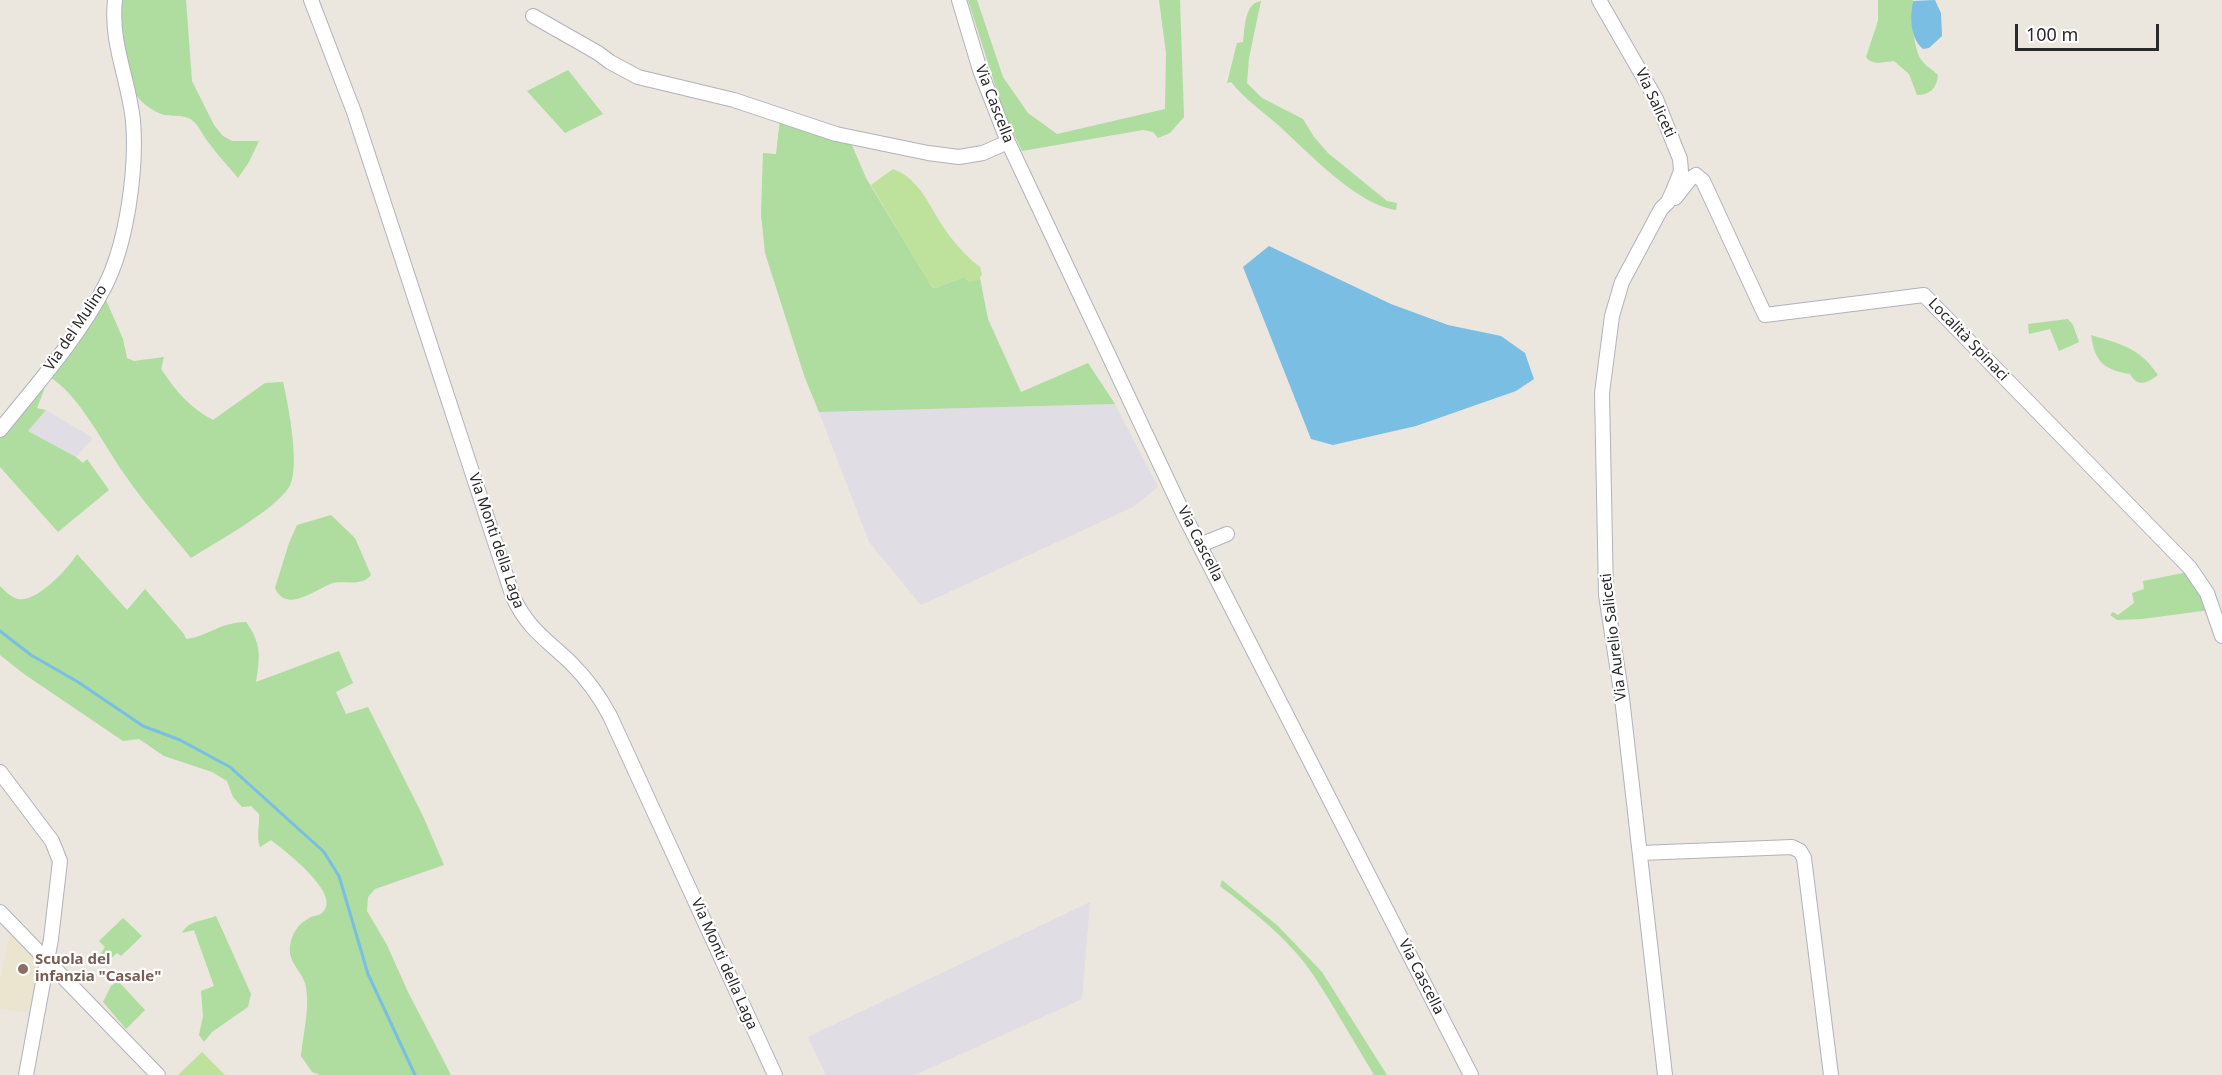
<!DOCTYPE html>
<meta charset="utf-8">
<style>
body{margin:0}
#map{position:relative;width:2222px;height:1075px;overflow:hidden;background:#ebe6de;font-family:"Noto Sans",sans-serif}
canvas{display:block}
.scale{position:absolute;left:2015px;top:24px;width:144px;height:27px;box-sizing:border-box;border:3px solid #2a2a2a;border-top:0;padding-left:8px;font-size:18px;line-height:21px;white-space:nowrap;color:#2a2a2a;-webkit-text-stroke:4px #fff;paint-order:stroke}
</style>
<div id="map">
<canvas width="2222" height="1075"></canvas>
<div class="scale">100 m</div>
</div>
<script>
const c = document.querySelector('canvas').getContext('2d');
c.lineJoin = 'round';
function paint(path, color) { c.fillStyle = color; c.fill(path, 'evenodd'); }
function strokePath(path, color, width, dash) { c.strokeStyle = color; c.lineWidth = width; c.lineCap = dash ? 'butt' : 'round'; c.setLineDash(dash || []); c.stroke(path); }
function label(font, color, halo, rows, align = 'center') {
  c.font = font + ' "Noto Sans",sans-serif'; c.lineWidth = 4.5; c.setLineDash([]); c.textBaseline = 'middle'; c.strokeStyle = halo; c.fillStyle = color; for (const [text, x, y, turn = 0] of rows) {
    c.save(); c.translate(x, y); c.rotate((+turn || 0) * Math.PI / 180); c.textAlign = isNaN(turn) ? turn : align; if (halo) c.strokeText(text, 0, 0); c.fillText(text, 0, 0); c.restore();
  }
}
const industrial = new Path2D(`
 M1115,404L1158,487L1133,507L921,605L869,542L819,412Z
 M46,410L93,438L76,457L28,431Z
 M1090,902L1082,999L915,1075H826L808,1037Z`);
const education = new Path2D(`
 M11,927L46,962L35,1014L0,1008V980Z`);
const green = new Path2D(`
 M117,0H186L192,81L214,125L223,136L232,141H259L249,162L238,178C228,166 217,154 208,142C203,136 199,125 192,120C182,113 171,118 161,114C116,95 119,41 117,0Z
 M968,0H977L1003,77L1028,113L1057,134L1165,109L1166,53L1159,0H1180L1184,117L1170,133L1158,138L1153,132L1143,130L1022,151L1004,113Z
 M1878,0H1913C1911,14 1913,52 1923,62C1927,67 1933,70 1938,75C1937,88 1930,95 1917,95L1909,74L1894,61C1884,62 1872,66 1866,57L1878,21Z
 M1261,1L1249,58L1247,83L1262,98L1303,119L1314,137L1328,153L1387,201L1397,203L1396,210C1357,205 1307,151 1278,125C1262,111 1245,99 1231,82L1227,83L1237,43L1243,42C1245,29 1244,3 1261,1Z
 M568,70L603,114L565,133L527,91Z
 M780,118L849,138L866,178L932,287L935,288L964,277L979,280L980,278L988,319L1021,392L1088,363L1115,404L819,412L805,378L765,253L761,214L763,153L776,154Z
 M103,293L123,339L127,358L134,361L164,357L161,369C176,391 189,407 213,420L265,383L283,382C288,403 301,470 289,487C275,510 215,543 191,558C169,531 145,504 125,475C104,446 78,391 46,375Z
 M2068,319L2073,325L2079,342L2059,351L2050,329L2029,334L2028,324Z
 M2091,335C2121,344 2140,348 2158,375C2147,383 2138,388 2130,374C2104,370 2095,362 2091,335Z
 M39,383L44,390L37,408L46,410L28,431L76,457L83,463L87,459L109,490L58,532L0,467V436Z
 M331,515L355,538L371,575C360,588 344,579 330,584C313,591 286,613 275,588L289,543L297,525Z
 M77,554L127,610L145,589L184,634L186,639C207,637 220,622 246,622C262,644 260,657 256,682L339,651L353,683L336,692L346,714L368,707L423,816L444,865L375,889L368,897L367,911L387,945L408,992L451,1075H320L312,1072L301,1056C303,1033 311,1006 305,983C300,969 288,962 290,946C292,932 299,923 311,917C314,916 321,915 323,912C342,894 284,850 271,840L260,847C256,836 260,825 259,814L251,806L242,807L233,797L227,781L212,772L164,756L139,739L123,741L24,674L0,655V586C4,590 10,596 15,598C33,607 68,569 77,554Z
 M2188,572L2210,610L2142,619L2117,620L2110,615L2113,612L2118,615L2134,603L2132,593L2144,589L2143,581Z
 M1222,880L1278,926L1322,972L1387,1075H1374C1354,1042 1335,1008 1314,976C1290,940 1254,912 1220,886Z
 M216,916L251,994L248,1007L212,1032L204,1042L199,1035L203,1016L201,991L214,986L194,930L182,933C189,920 204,921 216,916Z
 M123,918L142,936L121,956L117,953L107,962L99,956L105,947L99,941Z
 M118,981L145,1010L126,1029L103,1002L111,986Z`);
const pitch = new Path2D(`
 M893,169C920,179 929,206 944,228C953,242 967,257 980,267L982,274L979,280L969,282L964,277L935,288L930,285L871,185Z
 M202,1052L225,1075H178Z`);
const water = new Path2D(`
 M1935,0L1941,13L1942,36L1929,48L1923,49C1910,38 1910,17 1913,1Z
 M1269,246L1391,304L1448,325L1501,336L1525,353L1534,379L1516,391L1416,426L1333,445L1311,439L1243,267Z`);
const stream = new Path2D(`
 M0,631L31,655L78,682L143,726L180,740L230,767L324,852L339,876L368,974L415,1075`);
const minor = new Path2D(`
 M311,0L354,112L513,597C528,629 547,640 571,663C586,678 600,697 610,716L775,1075
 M959,0L980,70L1008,142L1184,515L1471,1075
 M1599,0L1656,99L1680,159L1681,171L1673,191L1668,202L1661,209L1622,282L1612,316L1602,393L1606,595L1622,698L1665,1075
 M533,16L598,53L610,62L638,77L734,100L836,134L928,153L959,157L983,153L1008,142
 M1675,198L1690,179L1696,175L1703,181L1765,315L1924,295L2190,568L2207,593L2222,636
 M0,430C36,385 79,337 105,286C127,243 137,169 133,121C129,80 110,43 115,0
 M1200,545L1227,534
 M0,772L52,841L60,861L51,939L26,1075
 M1640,853L1792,847L1800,851L1804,858L1831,1075
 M0,912L158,1075`);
const markers = [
 [23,969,6,"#8d6e63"]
];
const streetNames = [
 ["Via Saliceti",1655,103,65],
 ["Via Cascella",994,104,69],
 ["Via del Mulino",76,328,-56],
 ["Località Spinaci",1968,340,46],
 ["Via Monti della Laga",496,541,71],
 ["Via Cascella",1200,544,63],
 ["Via Aurelio Saliceti",1614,637,-97],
 ["Via Monti della Laga",724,964,66],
 ["Via Cascella",1421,977,63]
];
const educationNames = [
 ["Scuola del",35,960],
 ["infanzia \"Casale\"",35,977]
];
paint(industrial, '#e0dde4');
paint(education, '#ebe4cf');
paint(green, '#afdc9f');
paint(pitch, '#bee29c');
paint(water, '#7abee3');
strokePath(stream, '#7abee3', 3);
strokePath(minor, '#b1b2bc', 16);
strokePath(minor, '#fff', 14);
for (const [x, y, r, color] of markers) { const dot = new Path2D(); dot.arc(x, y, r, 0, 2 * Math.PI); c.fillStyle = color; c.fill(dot); strokePath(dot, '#fff', 2); }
label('15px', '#2a2a2a', '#fff', streetNames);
label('bold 15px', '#785e54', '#fff', educationNames, 'left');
</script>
